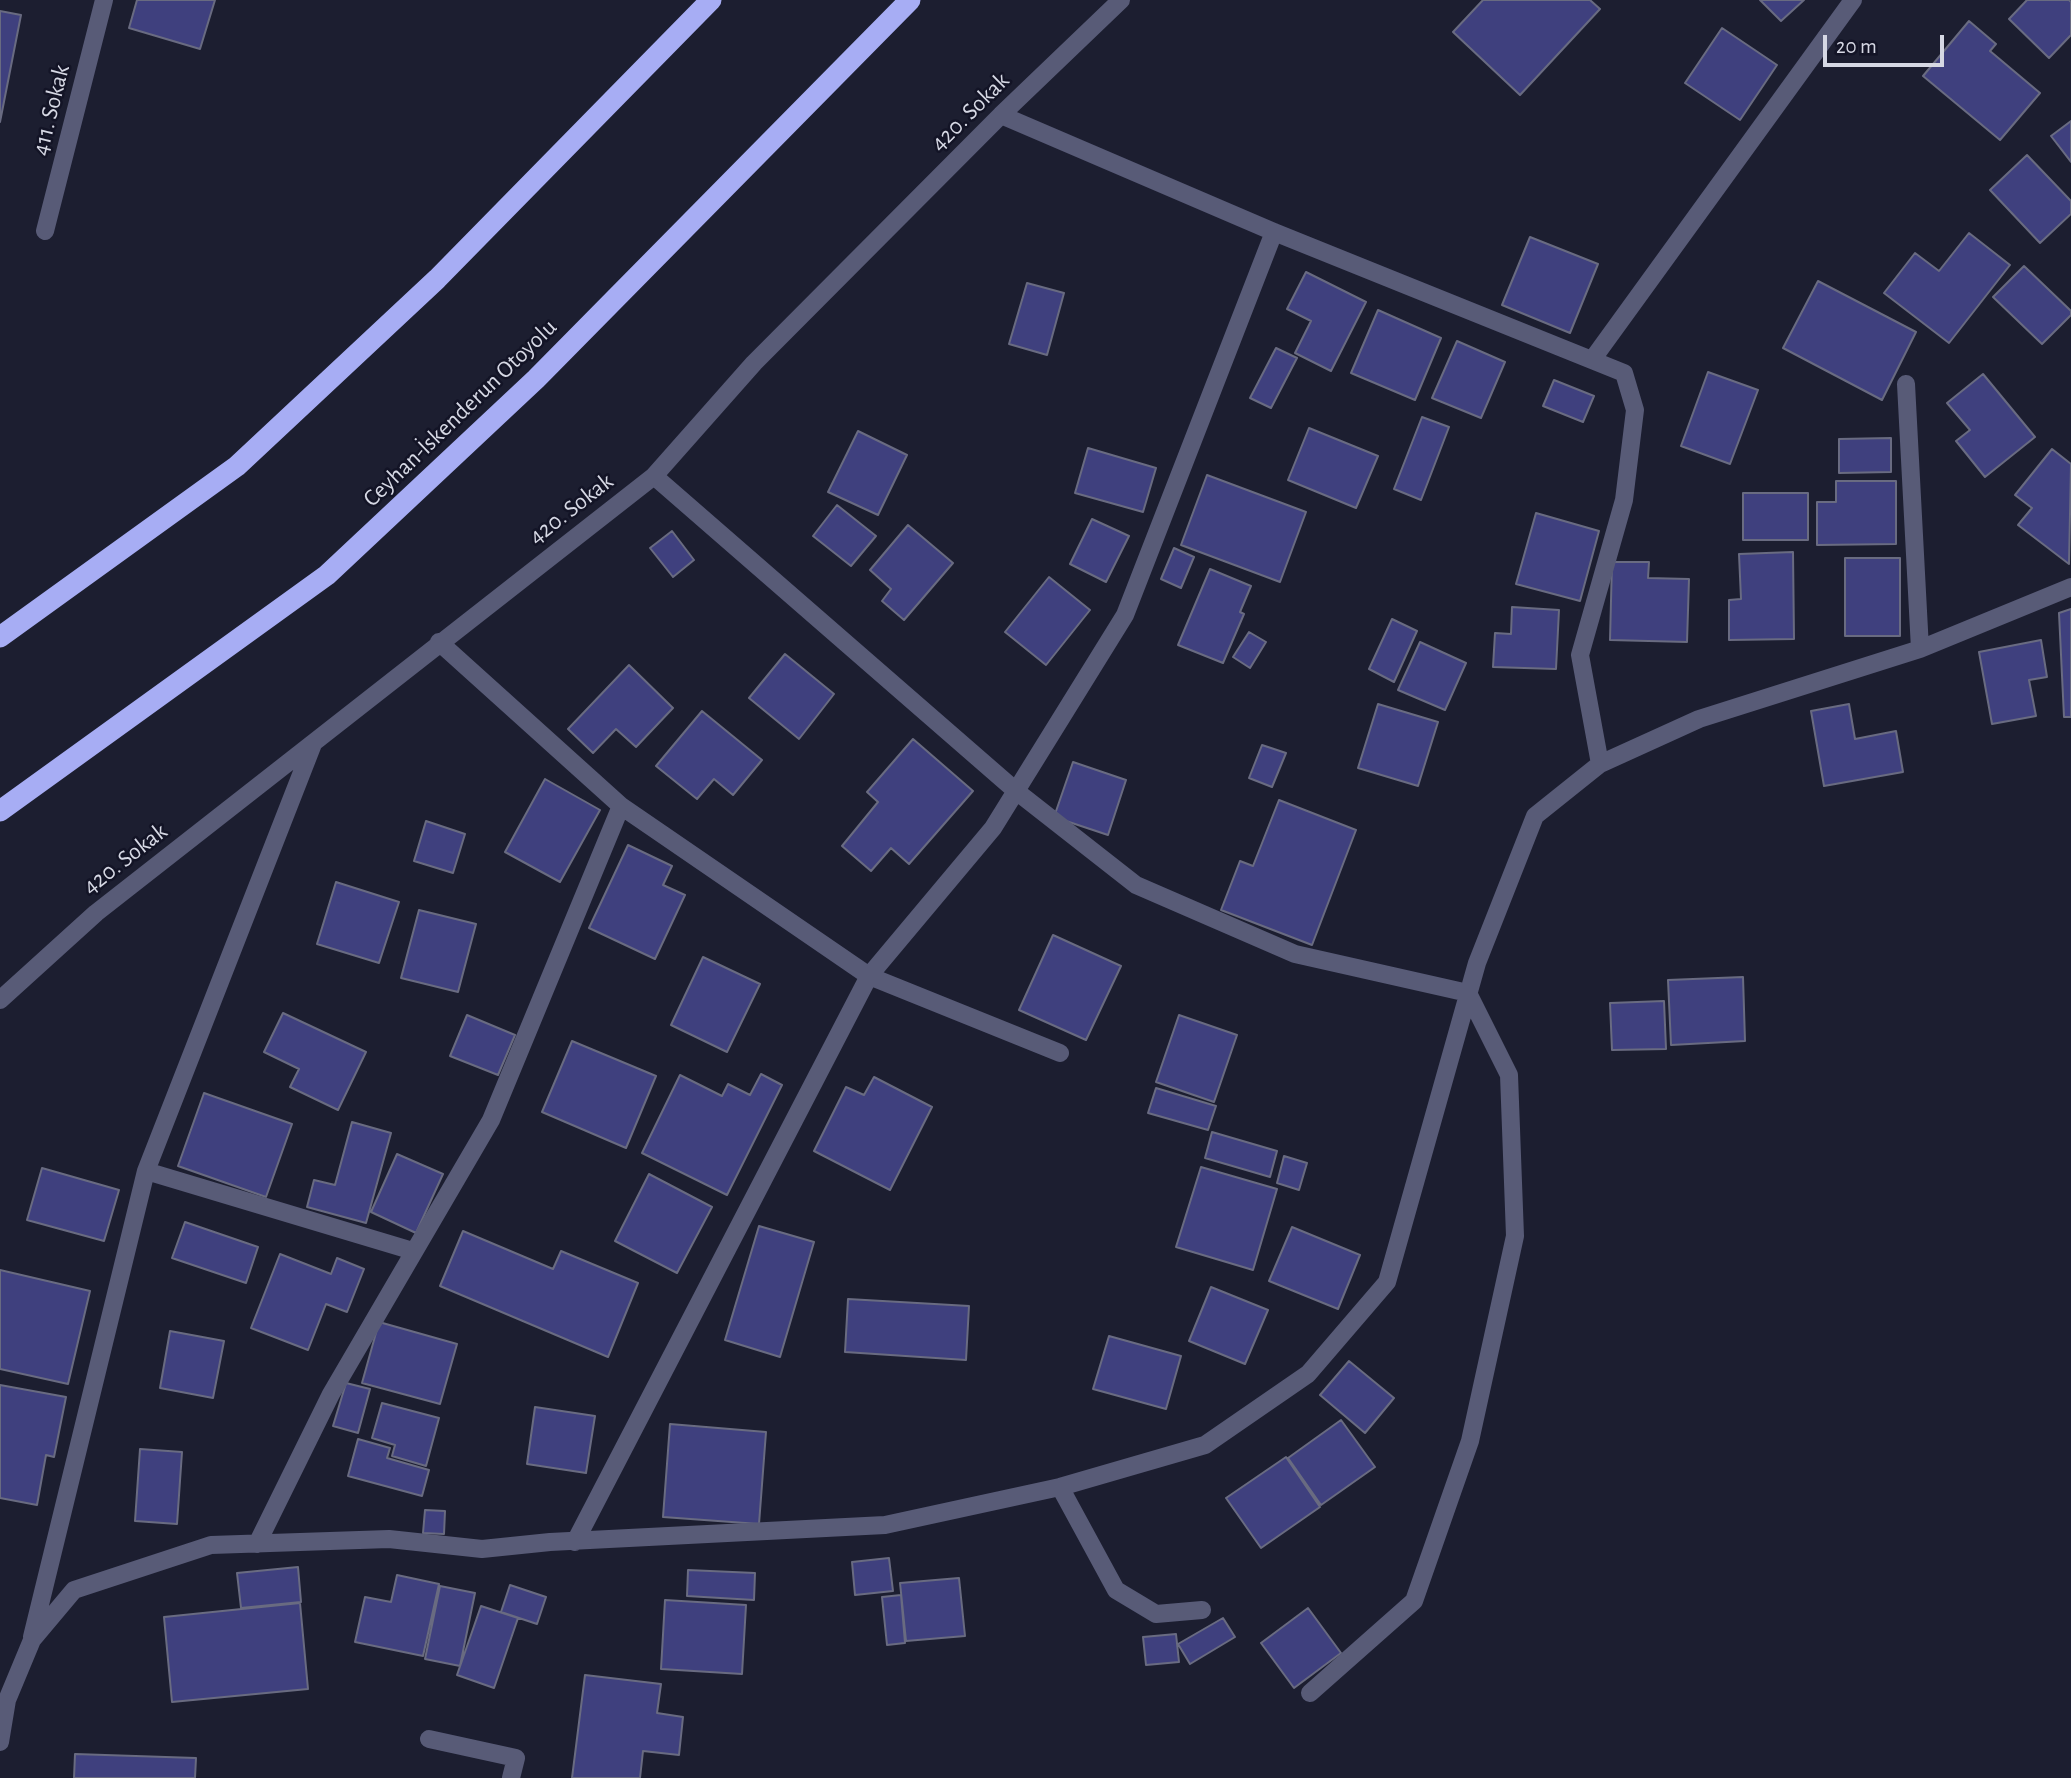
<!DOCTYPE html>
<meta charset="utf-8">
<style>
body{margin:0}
#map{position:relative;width:2071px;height:1778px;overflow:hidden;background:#1c1e30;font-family:"Alegreya Sans",sans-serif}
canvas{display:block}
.scale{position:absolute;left:1823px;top:35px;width:121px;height:32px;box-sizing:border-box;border:4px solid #d6d8e4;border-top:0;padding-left:9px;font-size:21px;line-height:24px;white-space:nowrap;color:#d6d8e4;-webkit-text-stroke:5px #131426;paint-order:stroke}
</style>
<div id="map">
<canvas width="2071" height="1778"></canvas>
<div class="scale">20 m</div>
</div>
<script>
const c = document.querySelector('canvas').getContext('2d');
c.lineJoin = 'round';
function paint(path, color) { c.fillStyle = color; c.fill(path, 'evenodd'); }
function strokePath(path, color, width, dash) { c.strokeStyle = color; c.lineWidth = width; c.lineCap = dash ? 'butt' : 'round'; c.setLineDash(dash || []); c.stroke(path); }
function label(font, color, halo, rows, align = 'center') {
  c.font = font + ' "Alegreya Sans",sans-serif'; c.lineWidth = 5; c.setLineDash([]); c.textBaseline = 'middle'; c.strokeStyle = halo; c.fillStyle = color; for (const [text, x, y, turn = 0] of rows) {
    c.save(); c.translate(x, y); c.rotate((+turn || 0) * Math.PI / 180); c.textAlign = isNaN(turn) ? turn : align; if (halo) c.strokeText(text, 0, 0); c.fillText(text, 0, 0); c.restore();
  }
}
const building = new Path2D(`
 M137,0H215L200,49L129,28Z
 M1483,0H1590L1600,9L1520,95L1453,32Z
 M1760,0H1804L1781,21Z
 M2027,0H2069L2071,2V35L2049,58L2009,19Z
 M0,11L21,15L0,122Z
 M1969,21L1996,44L1990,51L2040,93L2000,140L1923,76Z
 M1722,28L1777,65L1740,120L1685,83Z
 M2071,121V162L2051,136Z
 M2027,155L2071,201V214L2040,243L1990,190Z
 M1969,233L2010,265L1949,343L1884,293L1915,253L1939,271Z
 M1530,237L1598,264L1570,333L1502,305Z
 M2024,266L2071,311V315L2042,344L1993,297Z
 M1306,272L1366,302L1331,371L1295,353L1311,321L1287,309Z
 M1818,281L1916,332L1882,400L1783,348Z
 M1027,283L1064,293L1047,355L1009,344Z
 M1378,310L1441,338L1415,400L1351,373Z
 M1457,341L1505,362L1481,418L1432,398Z
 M1276,348L1297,358L1271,408L1250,398Z
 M1708,372L1758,390L1730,464L1681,446Z
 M1983,374L2035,437L1985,477L1956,441L1970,430L1947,403Z
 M1554,380L1594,396L1583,422L1543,406Z
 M1422,417L1449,427L1421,500L1394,489Z
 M1309,428L1378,456L1356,508L1288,480Z
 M858,431L907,455L878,515L828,492Z
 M1891,438V472L1839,473V439Z
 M1088,448L1156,468L1143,512L1075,493Z
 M2052,449L2071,464L2069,564L2018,525L2032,508L2015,495Z
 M1207,475L1306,512L1280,582L1181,545Z
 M1836,481H1896V544L1817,545V502H1836Z
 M1743,493H1808V540H1743Z
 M837,505L876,536L851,566L813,536Z
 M1536,513L1599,531L1580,601L1516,584Z
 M1092,519L1129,536L1106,582L1070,564Z
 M908,525L953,563L904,620L882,601L891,589L870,570Z
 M672,531L694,560L673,577L650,548Z
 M1174,548L1194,557L1181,588L1161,579Z
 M1793,552L1794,639L1729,640V600L1741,599L1739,554Z
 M1845,558H1900V636H1845Z
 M1612,562H1649L1648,578L1689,579L1687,642L1610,640Z
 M1210,569L1251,586L1240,612L1244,614L1223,663L1178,645Z
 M1049,577L1090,610L1046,665L1005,632Z
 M1512,607L1559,610L1556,669L1493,667L1495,633L1511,634Z
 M2071,609V717H2064L2059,613Z
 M1392,619L1417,631L1394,682L1369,669Z
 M1249,632L1266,642L1250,668L1233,657Z
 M2041,640L2047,677L2029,680L2036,716L1992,724L1979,652Z
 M1420,642L1466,663L1445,710L1398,690Z
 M785,654L834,694L799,739L749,698Z
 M629,665L673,708L636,747L616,729L593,753L568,729Z
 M1378,704L1438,722L1418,786L1358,768Z
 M1849,704L1855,739L1896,731L1903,772L1824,786L1811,711Z
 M702,711L762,760L733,795L714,779L697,799L656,766Z
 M913,739L973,791L909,864L891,848L871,871L842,846L878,802L867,792Z
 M1262,745L1286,753L1272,787L1249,778Z
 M1073,762L1126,780L1108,835L1054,817Z
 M545,779L600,810L560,882L505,852Z
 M1279,800L1356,830L1312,945L1221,910L1240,861L1253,866Z
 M426,821L465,834L453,873L414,861Z
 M628,845L672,866L663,885L685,895L655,959L589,928Z
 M336,882L399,902L379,963L317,944Z
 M419,910L476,924L458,992L401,978Z
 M1053,935L1121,966L1086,1040L1019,1010Z
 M703,957L760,984L727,1052L671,1025Z
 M1743,977L1745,1041L1671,1045L1668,980Z
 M1664,1001L1666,1049L1612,1050L1610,1003Z
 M283,1013L366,1052L338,1110L290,1087L299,1069L264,1052Z
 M467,1015L515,1035L498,1075L450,1056Z
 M1179,1015L1237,1035L1214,1102L1156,1082Z
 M572,1041L656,1076L626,1148L542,1112Z
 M761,1074L782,1085L727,1195L642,1153L680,1075L722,1096L728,1084L750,1095Z
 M874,1077L932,1107L890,1190L814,1151L846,1087L864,1095Z
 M1156,1088L1216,1106L1208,1130L1148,1113Z
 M204,1093L292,1124L266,1197L178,1166Z
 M352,1122L391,1133L366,1223L307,1207L314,1180L335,1185Z
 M1212,1132L1277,1151L1270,1177L1205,1158Z
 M397,1154L443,1174L416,1233L371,1212Z
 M1284,1156L1307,1163L1299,1190L1277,1183Z
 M1201,1167L1277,1189L1253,1270L1176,1247Z
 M42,1168L119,1190L104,1241L27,1220Z
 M649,1174L712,1207L677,1273L615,1241Z
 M185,1222L258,1247L246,1283L172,1258Z
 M759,1226L814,1242L780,1357L725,1340Z
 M1292,1227L1360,1255L1338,1309L1269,1281Z
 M463,1231L553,1269L561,1251L638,1283L608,1357L440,1286Z
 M280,1254L331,1274L337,1258L364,1269L347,1312L326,1304L308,1350L251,1328Z
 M0,1270L90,1291L68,1384L0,1369Z
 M1211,1287L1268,1310L1245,1364L1189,1341Z
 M848,1299L969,1306L966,1360L845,1352Z
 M379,1322L457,1344L440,1404L362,1383Z
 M170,1331L224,1341L213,1398L160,1388Z
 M1109,1336L1181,1356L1166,1409L1093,1389Z
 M1349,1361L1394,1398L1365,1433L1320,1395Z
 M346,1383L370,1389L358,1433L333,1426Z
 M0,1385L66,1397L54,1457L46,1455L37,1505L0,1498Z
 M382,1403L439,1418L426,1466L392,1456L395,1445L372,1438Z
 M535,1407L595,1416L586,1473L527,1464Z
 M1341,1420L1375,1467L1321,1505L1288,1458Z
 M670,1424L766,1432L759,1524L663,1517Z
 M358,1439L390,1448L387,1458L429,1470L422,1496L348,1476Z
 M140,1449L182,1452L177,1524L135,1521Z
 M1286,1457L1320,1507L1261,1548L1226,1498Z
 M425,1510L445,1511L444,1534L423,1533Z
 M889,1558L893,1591L855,1595L852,1562Z
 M298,1567L301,1602L241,1608L237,1573Z
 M688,1570L755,1573L754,1600L687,1596Z
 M397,1575L439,1584L423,1656L355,1642L365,1597L391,1602Z
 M959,1578L965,1636L906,1641L900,1583Z
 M510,1585L546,1597L537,1624L501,1612Z
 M440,1586L475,1593L460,1666L425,1659Z
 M901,1595L905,1643L887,1645L882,1597Z
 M665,1600L746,1605L742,1674L661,1669Z
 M300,1603L308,1689L172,1702L164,1617Z
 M481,1606L518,1618L494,1688L457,1675Z
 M1308,1608L1341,1653L1294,1688L1261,1643Z
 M1223,1618L1235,1637L1190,1664L1178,1644Z
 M1176,1634L1179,1662L1146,1665L1143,1637Z
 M585,1675L661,1684L657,1713L683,1717L679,1755L643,1751L640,1778H572Z
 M75,1754L196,1758L195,1778H74Z`);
const minor = new Path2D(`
 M1001,115L1274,232L1624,373L1635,410L1624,500L1580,655L1600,764
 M45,231L104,0
 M1592,360L1853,0
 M1906,384L1920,649
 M654,476L1016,791L1136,885L1295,954L1468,993L1509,1075L1515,1236L1470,1441L1414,1601L1310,1693
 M439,642L621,806L869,976L1060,1053
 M0,1000L96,913L654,476L754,363L1001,115L1121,0
 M146,1171L413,1251
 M1060,1487L1116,1590L1156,1614L1202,1610
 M575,1542L869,976L993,828L1125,615L1274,232
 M257,1544L331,1394L491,1120L621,806
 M32,1637L146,1171L313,744
 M429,1739L516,1758L511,1778
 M0,1742L7,1700L32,1640L74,1590L211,1545L389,1539L482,1549L550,1542L885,1525L1060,1487L1205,1445L1308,1374L1387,1282L1477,963L1535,816L1600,764L1699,719L1920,649L2071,587`);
const highway = new Path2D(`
 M0,637L237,466L437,279L711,0
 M0,811L327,575L536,379L910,0`);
const streetNames = [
 ["411. Sokak",51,110,-76],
 ["420. Sokak",970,112,-45],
 ["Ceyhan-İskenderun Otoyolu",460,413,-44],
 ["420. Sokak",571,509,-38],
 ["420. Sokak",125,859,-38]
];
paint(building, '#3f407e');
strokePath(building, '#696b81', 2);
strokePath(minor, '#585b77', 18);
strokePath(highway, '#a7adf4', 21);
label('24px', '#d6d8e4', '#131426', streetNames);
</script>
